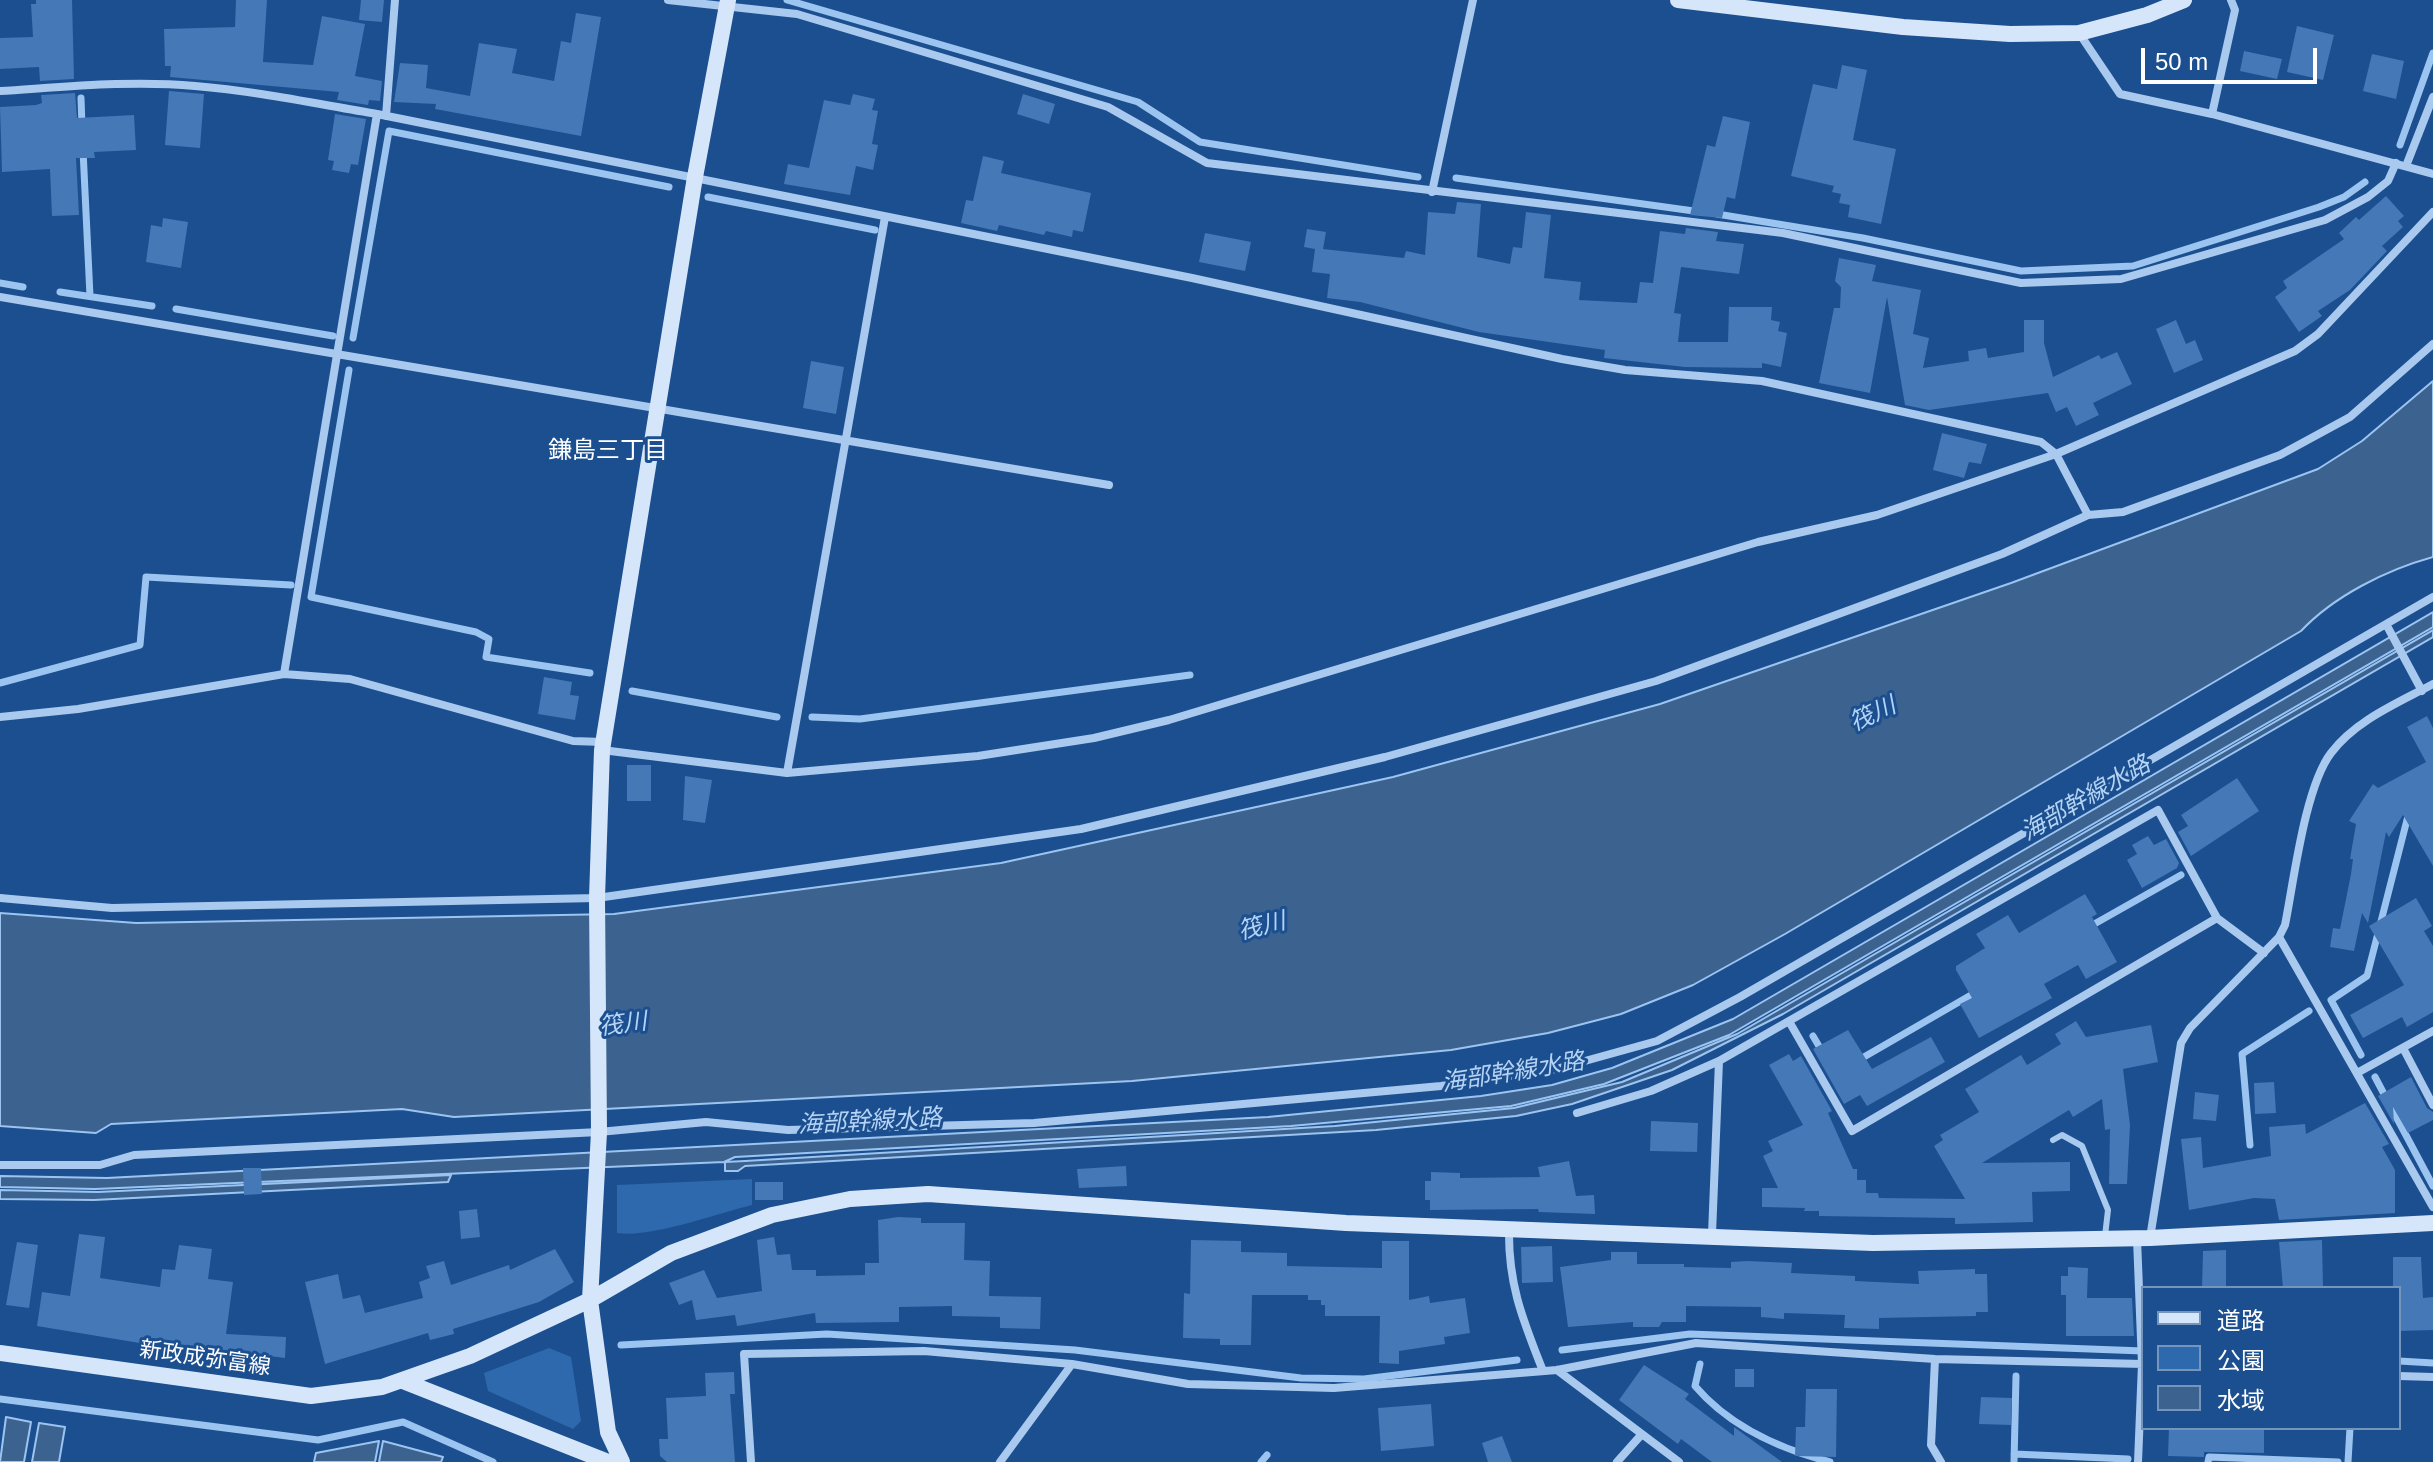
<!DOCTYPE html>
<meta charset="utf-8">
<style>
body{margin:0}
#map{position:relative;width:2433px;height:1462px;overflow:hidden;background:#1b4f8f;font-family:Arial,"Noto Sans JP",sans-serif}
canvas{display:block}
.legend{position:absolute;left:2141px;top:1286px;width:260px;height:144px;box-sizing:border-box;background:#1b4f8f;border:2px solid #7695bc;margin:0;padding:10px 14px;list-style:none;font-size:24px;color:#fff}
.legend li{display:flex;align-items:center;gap:16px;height:40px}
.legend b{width:40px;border:2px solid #7695bc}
.scale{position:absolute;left:2141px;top:48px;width:176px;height:36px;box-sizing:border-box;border:4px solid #fff;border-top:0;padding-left:10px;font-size:24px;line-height:28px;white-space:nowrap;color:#fff;-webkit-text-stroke:6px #1b4f8f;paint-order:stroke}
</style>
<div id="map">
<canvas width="2433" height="1462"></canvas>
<ul class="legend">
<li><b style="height:10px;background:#d6e6fa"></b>道路</li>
<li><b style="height:22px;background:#2e69ad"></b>公園</li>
<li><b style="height:22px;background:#3c6290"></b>水域</li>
</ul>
<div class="scale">50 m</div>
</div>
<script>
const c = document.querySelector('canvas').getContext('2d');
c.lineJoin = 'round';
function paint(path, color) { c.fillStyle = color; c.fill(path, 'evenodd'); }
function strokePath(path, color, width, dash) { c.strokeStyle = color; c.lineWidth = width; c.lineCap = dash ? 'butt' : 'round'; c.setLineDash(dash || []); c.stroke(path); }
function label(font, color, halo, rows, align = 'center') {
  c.font = font + ' Arial,"Noto Sans JP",sans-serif'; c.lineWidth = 6; c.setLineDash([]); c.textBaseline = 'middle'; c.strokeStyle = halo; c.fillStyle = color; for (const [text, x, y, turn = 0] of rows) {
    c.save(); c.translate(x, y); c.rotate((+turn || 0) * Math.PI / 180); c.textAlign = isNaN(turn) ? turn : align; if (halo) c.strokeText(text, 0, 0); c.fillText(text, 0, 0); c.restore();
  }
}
const green = new Path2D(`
 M752,1179V1205C715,1214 651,1238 617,1233V1185Z
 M549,1348L571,1357L581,1421L573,1429L488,1391L484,1373Z`);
const water = new Path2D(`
 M2433,381V557C2386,570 2334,596 2301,631L1785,934L1693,985L1621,1014L1548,1033L1451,1050L1132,1081L454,1117L402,1109L111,1124L96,1133L0,1126V913L136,923L614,914L1001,863L1393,777L1660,704L2011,583L2318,469L2362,441Z
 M2433,612V627L1729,1035L1604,1084L1511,1106L1291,1126L735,1157L724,1162L95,1189L0,1187V1176L107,1178L1268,1117L1481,1096L1552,1085L1612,1068L1733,1019Z
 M2433,630V637L1783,1014L1672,1070L1572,1104L1516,1116L1376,1130L745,1166L738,1171H725V1162L745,1161L1335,1126L1514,1108L1622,1082L1737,1034Z
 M451,1175L448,1182L94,1200L0,1199V1190L98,1192Z
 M6,1417L31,1422L24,1462H0Z
 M39,1423L65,1427L59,1462H32Z
 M379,1441L375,1462H314L316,1453Z
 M383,1441L443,1457L441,1462H379Z`);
const stream = new Path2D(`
 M787,0L1138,102L1200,142L1418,177
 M81,98L82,126
 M2400,145L2433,53
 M83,150L90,296
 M1456,178L1701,212
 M708,197L875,230
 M1717,214L1863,238L2021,271L2133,266L2319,207L2344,197L2365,182
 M0,283L23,287
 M60,292L152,306
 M176,309L333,336
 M353,338L389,131L669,187
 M349,370L311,597L476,632L489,639L486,657L590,673
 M0,683L140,645L146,577L291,585
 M632,691L777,717
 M812,717L860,719L1190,675
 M2089,927L2181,875
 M1813,1036L1823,1053
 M2361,1055L2331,1000L2367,976L2409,812
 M1857,1061L1978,991
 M2375,1077L2433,1186
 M2250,1145L2242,1054L2309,1011
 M621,1345L827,1334L1075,1350L1301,1378L1364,1379L1517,1360
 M1562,1350L1690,1334L2143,1351
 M2399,1361L2433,1363
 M1700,1364L1695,1386C1729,1426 1780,1449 1830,1462
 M0,1399L318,1440L403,1422L493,1462
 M2014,1454L2128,1459
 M1261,1462L1267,1455
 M2014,1462L2016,1376
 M2208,1462L2209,1457L2338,1462
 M2348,1462L2350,1428`);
const building = new Path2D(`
 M36,0H72L74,79L40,81L39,67L0,69V38L33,37L31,4H36Z
 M236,0H267L263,62L313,65L322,16L365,24L355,76L382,81L380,101L369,100L368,105L337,100L339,92L170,77L171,66H165L164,29L235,27Z
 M361,0H384L382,22L359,20Z
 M576,13L601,17L581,136L435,109L436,104L394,102L400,63L428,65L426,88L470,96L479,43L517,49L512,73L554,81L561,41L571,43Z
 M2297,26L2334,35L2323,80L2287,72Z
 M2244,51L2282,59L2277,79L2240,71Z
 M2372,54L2404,61L2396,99L2363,91Z
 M1842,65L1867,70L1853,140L1896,149L1881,224L1848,217L1850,205L1839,203L1841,194L1832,192L1834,186L1791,176L1813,84L1837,89Z
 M169,91L204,94L200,148L165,145Z
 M75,93L77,118L134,115L136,150L94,152L95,158H76L79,215L52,216L50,169L2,172L0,107L36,105L42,103L41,95Z
 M853,94L875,99L872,110L878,111L872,144L878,145L873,170L856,166L850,195L784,184L788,164L809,168L824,100L850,105Z
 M1023,94L1055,104L1049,124L1017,114Z
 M335,114L366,119L358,165L351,164L349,173L332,170L334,161L328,160Z
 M1723,116L1750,122L1735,199L1727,197L1722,218L1690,215L1707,145L1715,147Z
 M983,156L1004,161L1001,173L1091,193L1083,232L1073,230L1072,237L1046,231L1044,235L999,225L997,231L961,223L966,200L973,201Z
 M2386,196L2404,216L2398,221L2403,227L2382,246L2387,251L2350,290L2318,311L2322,316L2299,332L2275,297L2287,288L2283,281L2344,239L2339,233L2356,217L2359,220Z
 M1457,202L1481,204L1477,257L1510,264L1513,247L1522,248L1526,212L1551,215L1544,278L1581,282L1579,300L1637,303L1640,282L1653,283L1660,231L1685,234L1686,228L1718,232L1716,241L1744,244L1739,274L1681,267L1674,313L1681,314L1678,342H1728L1729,307H1772L1771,320L1780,322L1778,331L1787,333L1781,367L1762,363V368L1685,367L1604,358L1605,350L1479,332L1360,302L1327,298L1330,274L1312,272L1315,249L1304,247L1307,229L1326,232L1323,249L1404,258L1406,251L1425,255L1428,212L1455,214Z
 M163,218L188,222L181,268L146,262L151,225L162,227Z
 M1205,233L1251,242L1245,271L1199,262Z
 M1839,258L1876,265L1872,281L1921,290L1913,334L1929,338L1923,368L1969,361L1968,351L1986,348L1988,358L2024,352V320H2044V343L2053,377L2099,355L2101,359L2117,352L2132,384L2093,403L2099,415L2076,426L2067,407L2056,412L2048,393L1929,410L1905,405L1887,297L1870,393L1819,383L1834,308H1840L1841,287L1835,281Z
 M2176,320L2186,344L2195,340L2203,360L2174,373L2156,329Z
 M811,361L844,367L836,414L803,408Z
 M1942,433L1987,444L1981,464L1969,462L1964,478L1933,470Z
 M544,677L572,682L570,695L579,696L575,720L538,714Z
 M2427,716L2433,728V866L2403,815L2389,837L2386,832L2368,923L2362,913L2354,951L2330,947L2333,928L2340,929L2351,874L2353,859H2350L2356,824L2349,821L2373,784L2378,788L2426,762L2407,727Z
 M627,765H651V801H627Z
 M685,776L712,780L705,823L683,820Z
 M2237,778L2259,811L2191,856L2178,832L2188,826L2181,815Z
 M2148,836L2154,845L2166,839L2179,863L2177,868L2142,888L2127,860L2137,854L2132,845Z
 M2085,894L2097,914L2092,917L2117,962L2086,979L2078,965L2044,984L2052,998L1979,1038L1960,1004L1972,998L1956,970V966L1985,948L1976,934L2008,915L2019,933Z
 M2416,898L2432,926L2424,931L2433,946V1012L2407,1027L2402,1017L2363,1038L2350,1015L2404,985L2369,926Z
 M2076,1021L2086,1037L2151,1025L2158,1062L2123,1069L2130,1125L2127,1184H2109L2110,1129L2105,1130L2102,1099L2073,1117L2069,1110L1982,1163L2070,1162V1191L2032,1192L2033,1222L1955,1224V1218L1819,1216V1211H1804L1805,1208L1762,1207V1188H1778L1763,1156L1773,1151L1768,1141L1803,1125L1769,1065L1789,1054L1793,1061L1801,1056L1832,1111L1828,1113L1853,1169H1857V1180H1866V1193H1878L1879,1198L1965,1199L1934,1146L1943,1140L1940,1135L1979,1112L1965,1089L2021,1055L2027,1065L2061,1044L2055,1034Z
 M1848,1030L1872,1069L1931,1037L1945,1062L1867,1106L1860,1095L1844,1104L1813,1049Z
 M2411,1077L2427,1108L2433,1112V1120L2408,1133L2393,1107L2394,1124L2378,1096Z
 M2274,1082L2276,1113L2255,1114L2254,1083Z
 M2195,1092L2219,1095L2216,1121L2193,1119Z
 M2365,1103L2389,1144L2382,1147L2395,1170V1213L2279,1220L2275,1199L2254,1198L2189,1210L2181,1139L2201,1137L2203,1168L2271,1156L2269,1127L2305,1124L2306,1134Z
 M1651,1121L1698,1123L1697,1152L1650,1151Z
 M1569,1161L1576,1196L1594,1195L1595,1214L1539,1212L1538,1209L1430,1210V1200H1425V1181H1431V1172L1460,1173V1178L1540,1177L1538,1167Z
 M1126,1166L1127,1186L1079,1188L1077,1169Z
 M243,1168H261L262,1194L244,1195Z
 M755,1182H783V1200H755Z
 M477,1209L480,1237L461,1239L459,1211Z
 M898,1217L921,1218V1223H965L964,1260L990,1261L989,1296L1041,1297L1040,1329L1000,1328V1317L952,1316V1306L899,1307V1322L816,1323L815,1313L737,1326L735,1315L696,1320L692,1300L679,1305L669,1283L704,1270L717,1298L762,1291L757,1240L774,1237L777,1255L790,1254L792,1270H816V1276L865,1275V1263H879L878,1220Z
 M79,1234L105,1237L100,1278L160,1287L162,1269L175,1270L179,1245L212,1249L208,1279L233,1282L226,1334L286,1337L285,1358L205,1348H189L188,1351L37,1326L42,1292L70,1296Z
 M1191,1240L1241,1241V1252L1287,1253V1266L1382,1268V1241H1409V1300L1429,1296L1430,1303L1465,1298L1470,1333L1444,1337L1445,1344L1399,1351V1364L1379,1363L1380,1316H1325V1305H1321V1300H1308V1295H1252L1251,1345H1220V1339L1183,1338L1184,1293L1190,1294Z
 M2322,1240L2323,1288H2283L2279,1242Z
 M17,1242L38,1245L29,1308L6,1305Z
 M1552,1246L1553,1282L1522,1283L1521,1247Z
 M555,1249L574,1282L539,1302L453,1329L454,1334L430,1340L428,1333L325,1364L305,1282L338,1274L343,1299L360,1295L365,1313L423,1298L419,1282L430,1278L426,1266L444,1261L451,1285L509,1265L510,1270Z
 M2226,1250V1288H2202L2203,1251Z
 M1611,1252H1637V1264H1684V1267L1731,1268V1262L1747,1261L1792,1263L1791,1273L1855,1276V1281L1919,1284L1918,1271L1975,1269V1274H1987L1988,1312H1976V1316L1879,1318V1329L1844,1328L1845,1315L1784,1313V1319L1761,1317V1307L1686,1306V1322H1662L1659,1327H1633V1322L1568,1327L1560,1267L1611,1260Z
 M2393,1257H2421L2423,1298L2433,1297V1330L2399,1331V1288H2393Z
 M2068,1267L2088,1268L2087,1298H2132L2134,1336H2066V1295H2061V1276H2068Z
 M1644,1365L1689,1394L1685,1399L1734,1436V1427L1782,1462H1712L1681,1439L1678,1444L1619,1400Z
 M1735,1369H1754V1387H1735Z
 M734,1372L735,1394H730L735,1462H667L660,1456L659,1439H668L666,1398L706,1396L705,1373Z
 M1806,1389H1837L1836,1457L1795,1456L1796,1427H1805Z
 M1981,1397L2012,1398L2011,1425L1979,1424Z
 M1431,1404L1434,1446L1381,1451L1378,1408Z
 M2169,1428H2264V1453L2204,1452V1457L2168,1456Z
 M1502,1436L1512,1462H1488L1482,1443Z`);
const lane = new Path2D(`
 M2053,1140L2062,1135L2082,1146L2108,1210L2105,1236`);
const street = new Path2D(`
 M668,0L797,14L1108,107L1207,163L1783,233L2021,283L2121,279L2325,220L2368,197L2388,181L2396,163
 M2079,33L2120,94L2212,114L2433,174
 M0,91C64,87 131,80 195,86C256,91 317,104 377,114L1192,278L1562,359L1625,370L1762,381L2041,442L2056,454L2088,515
 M2212,114L2235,10L2231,0
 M386,116L395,0
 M2406,166L2433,97
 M1432,192L1473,0
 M0,297L1109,485
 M2386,624L2422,691
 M284,674L377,114
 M0,717L78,709L284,674L350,679L573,741L603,742
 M602,750L787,773L978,756L1094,738L1169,720L1758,542L1877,515L2056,454L2295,351L2318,334L2433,212
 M787,773L885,217
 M0,898L112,908L597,898L1081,829L1385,757L1656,681L2002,554L2088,515L2123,512L2280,455L2350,417L2433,344
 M2279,937L2433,1207
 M1790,1023L1852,1131L2217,918
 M2403,1048L2433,1105
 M2357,1073L2433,1031
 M1577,1113L1651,1091L1719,1061L2158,810L2217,918L2264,953
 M0,1165H100L134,1155L599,1132L706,1122L788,1130L1034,1123L1441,1086L1556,1069L1657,1041L1740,997L2433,597
 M1509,1228C1508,1285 1523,1320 1543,1371
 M1712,1234L1719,1061
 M2150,1238L2181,1043L2190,1028L2279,937L2285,925C2294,880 2305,787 2331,753C2356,720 2398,703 2433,684
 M2137,1239L2142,1364L2138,1462
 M1935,1359L1931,1445L1941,1462
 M1557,1370L1679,1462
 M2399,1376L2433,1377
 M751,1462L744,1354L924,1351L1072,1364
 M1000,1462L1072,1364L1188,1384L1334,1388L1557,1370L1696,1343L1935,1359L2143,1364
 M1617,1462L1642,1434`);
const secondary = new Path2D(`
 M1678,0L1903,27L2010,34L2079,33L2147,15L2184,0
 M0,1353L311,1396L382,1387L470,1356L590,1300L671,1253L772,1215L850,1199L928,1194L1346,1223L1873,1243L2150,1238L2433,1223
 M403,1381L608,1462
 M622,1462L608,1432L590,1300L599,1132L597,898L602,750L695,177L728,0`);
const streetNames = [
 ["新政成弥富線",205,1359,8]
];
const neighbourhoodNames = [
 ["鎌島三丁目",608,451]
];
const waterNames = [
 ["筏川",1873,715,-25],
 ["海部幹線水路",2086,799,-30],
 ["筏川",1262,927,-14],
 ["筏川",623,1025,-7],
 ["海部幹線水路",1513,1073,-9],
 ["海部幹線水路",870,1122,-3]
];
paint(green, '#2e69ad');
paint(water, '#3c6290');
strokePath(water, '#9cc4f0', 2);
strokePath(stream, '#9cc4f0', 7);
paint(building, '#4478b7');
strokePath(lane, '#a9c9ee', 6);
strokePath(street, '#a9c9ee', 8);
strokePath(secondary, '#d6e6fa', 16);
label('22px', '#fff', '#1b4f8f', streetNames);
label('24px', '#fff', '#1b4f8f', neighbourhoodNames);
label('italic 24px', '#b5d3f5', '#1b4f8f', waterNames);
</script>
